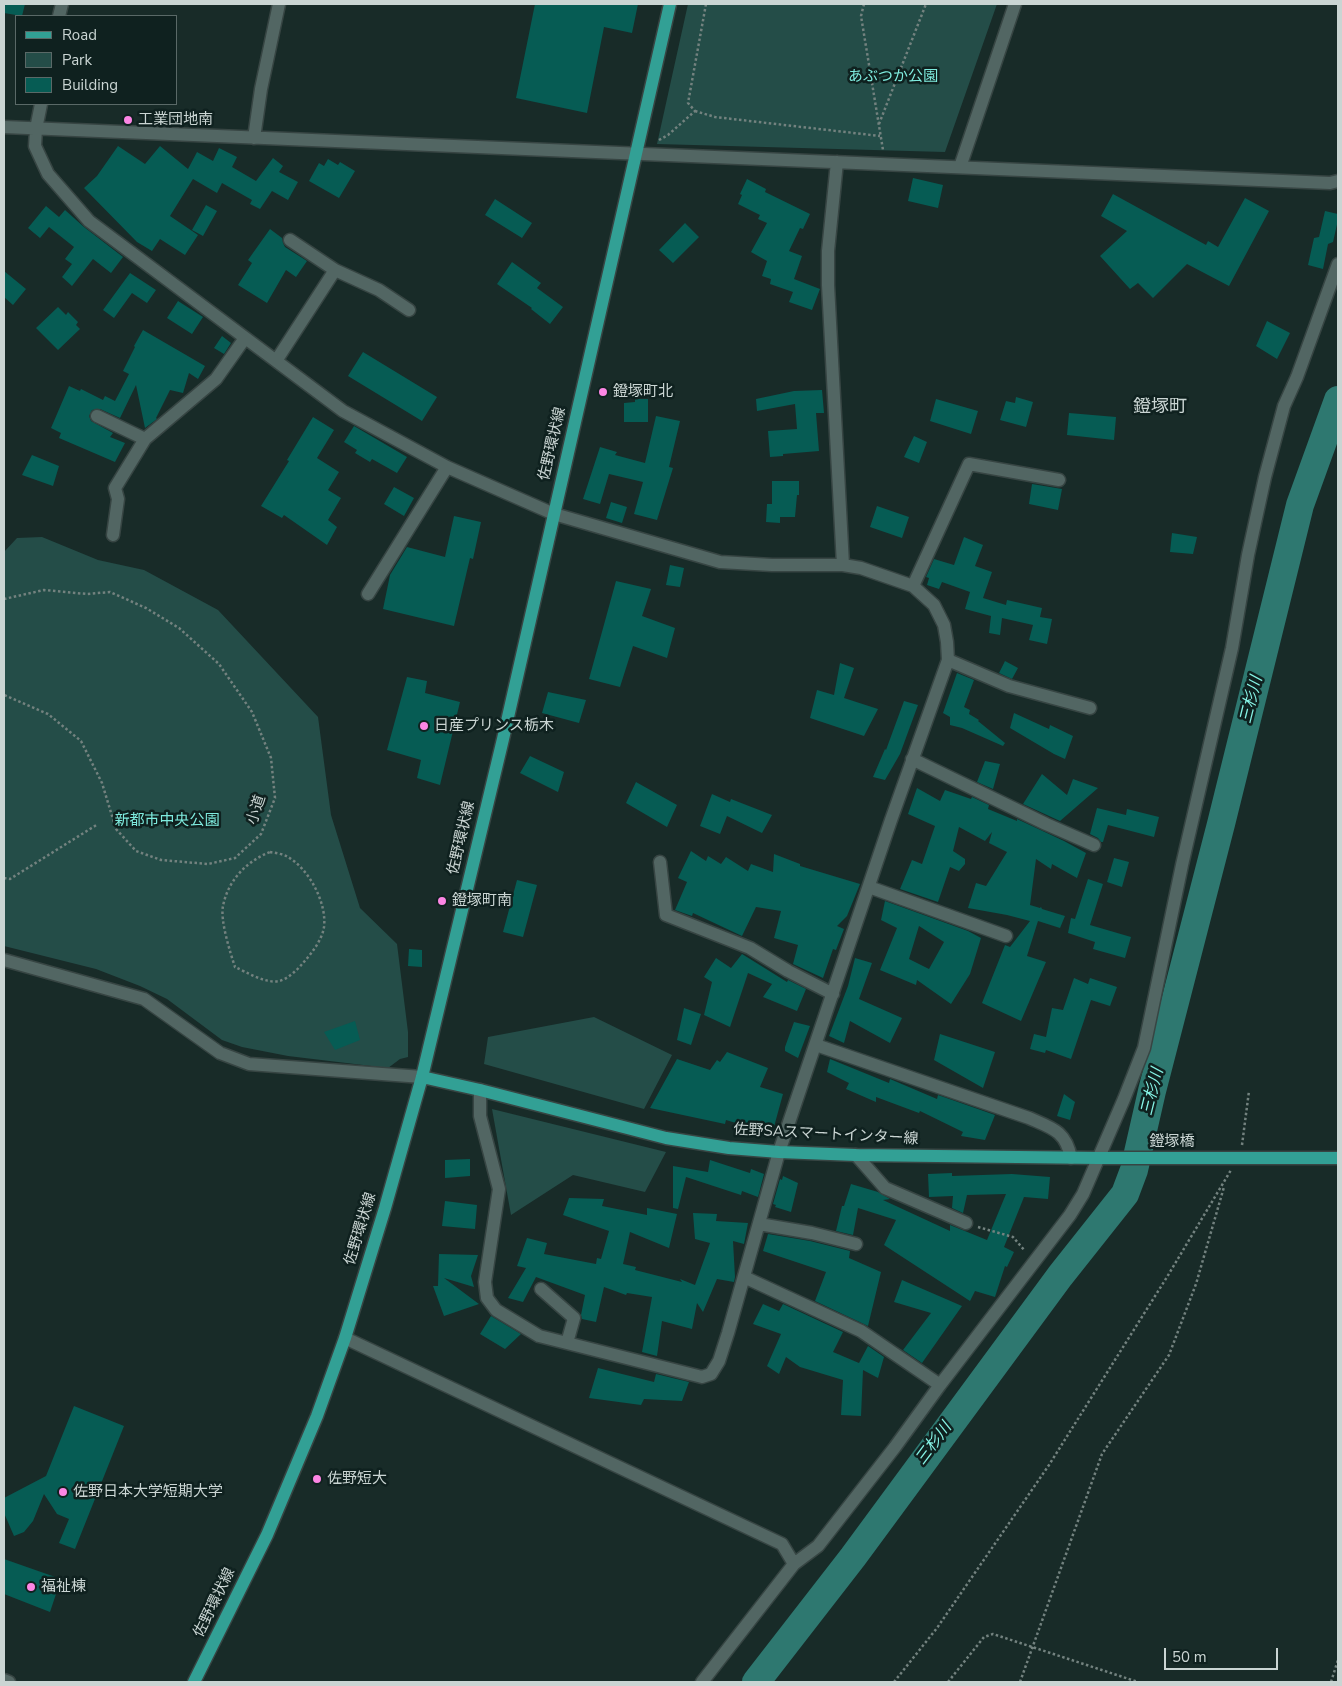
<!DOCTYPE html>
<meta charset="utf-8">
<style>
body{margin:0}
#map{position:relative;width:1342px;height:1686px;overflow:hidden;background:#182b28;font-family:"Nunito Sans",sans-serif}
canvas{display:block}
.frame{position:absolute;inset:0;border:5px solid #cad5d3;pointer-events:none}
.legend{position:absolute;left:15px;top:15px;width:162px;height:90px;box-sizing:border-box;background:#0f211f;border:1px solid #5a6967;margin:0;padding:6px 9px;list-style:none;font-size:15px;color:#cad5d3}
.legend li{display:flex;align-items:center;gap:10px;height:25px}
.legend b{width:25px;border:1px solid #5a6967}
.scale{position:absolute;left:1164px;top:1648px;width:114px;height:22px;box-sizing:border-box;border:2px solid #cad5d3;border-top:0;padding-left:6px;font-size:15px;line-height:18px;white-space:nowrap;color:#cad5d3;-webkit-text-stroke:4px #0f211f;paint-order:stroke}
</style>
<div id="map">
<canvas width="1342" height="1686"></canvas>
<div class="frame"></div>
<ul class="legend">
<li><b style="height:6px;background:#32a095"></b>Road</li>
<li><b style="height:14px;background:#244d48"></b>Park</li>
<li><b style="height:14px;background:#065c54"></b>Building</li>
</ul>
<div class="scale">50 m</div>
</div>
<script>
const c = document.querySelector('canvas').getContext('2d');
c.lineJoin = 'round';
function paint(path, color) { c.fillStyle = color; c.fill(path, 'evenodd'); }
function strokePath(path, color, width, dash) { c.strokeStyle = color; c.lineWidth = width; c.lineCap = dash ? 'butt' : 'round'; c.setLineDash(dash || []); c.stroke(path); }
function label(font, color, halo, rows, align = 'center') {
  c.font = font + ' "Nunito Sans","Noto Sans JP",sans-serif'; c.lineWidth = 5; c.setLineDash([]); c.textBaseline = 'middle'; c.strokeStyle = halo; c.fillStyle = color; for (const [text, x, y, turn = 0] of rows) {
    c.save(); c.translate(x, y); c.rotate((+turn || 0) * Math.PI / 180); c.textAlign = isNaN(turn) ? turn : align; if (halo) c.strokeText(text, 0, 0); c.fillText(text, 0, 0); c.restore();
  }
}
const green = new Path2D(`
 M688,4H997L945,152L657,144Z
 M42,537L98,560L144,570L218,610L318,717L331,815L360,908L397,944L408,1032V1057L400,1059L388,1068L288,1056L242,1047L222,1040L167,999L140,986L96,969L4,946V552L17,538Z
 M594,1017L672,1055L644,1109L484,1064L488,1037Z
 M492,1109L666,1152L645,1192L573,1175L511,1215Z`);
const river = new Path2D(`
 M756,1682L853,1557L1060,1276L1125,1194L1134,1170L1152,1091L1221,824L1300,505L1338,400`);
const building = new Path2D(`
 M4,4H25L22,16L4,13Z
 M535,4H638L632,33L604,27L587,113L516,98Z
 M118,146L145,164L160,146L188,169L197,152L213,161L219,148L237,157L232,167L256,181L273,158L283,166L279,172L298,182L288,200L272,191L260,209L250,204L252,200L222,183L217,193L193,179L170,216L198,235L185,255L160,239L152,251L137,242L84,188L97,176Z
 M328,159L338,165L340,162L355,171L339,198L309,181L319,163L324,166Z
 M913,178L943,185L938,208L908,201Z
 M747,179L766,189L765,192L810,214L803,229L800,228L789,251L802,256L794,279L820,289L812,310L789,302L793,292L770,284L771,279L762,276L767,261L751,252L767,223L758,219L760,215L738,204L742,195L740,194Z
 M1113,194L1206,245L1208,241L1218,247L1245,198L1269,211L1229,286L1187,264L1153,298L1138,283L1130,289L1100,256L1127,231L1101,216Z
 M495,199L532,223L522,238L485,215Z
 M206,205L217,211L203,236L192,230Z
 M46,206L59,217L65,210L84,227L123,257L111,273L93,259L72,286L62,277L72,264L65,259L74,247L49,227L40,238L28,228Z
 M1325,211L1338,214V220L1333,242L1328,244L1323,269L1308,265L1314,238L1319,237Z
 M685,223L699,237L673,263L659,250Z
 M270,229L282,238L283,243L285,247L307,261L296,277L286,270L267,303L238,285L252,263L248,260Z
 M512,262L541,283L537,288L563,307L550,324L531,309L532,308L497,284Z
 M4,271L26,289L13,305L4,297Z
 M130,273L156,290L147,303L132,293L114,318L103,310Z
 M178,301L203,317L192,334L167,318Z
 M58,307L66,315L68,312L78,322L76,325L80,329L58,350L36,328Z
 M1267,321L1290,333L1277,359L1256,346Z
 M143,330L205,366L198,379L189,373L183,393L170,390L156,418L157,419L145,428L136,385L120,418L100,409L92,410L89,416L91,421L113,433L110,437L125,443L115,462L59,438L61,433L51,428L69,386L80,391L81,389L103,400L105,396L115,401L129,374L123,371L135,347L134,346Z
 M222,336L231,343L224,354L214,348Z
 M363,352L437,397L422,421L348,376Z
 M822,390L824,413H816L819,451L783,454V456L770,457L768,431L797,429L795,404L757,411L756,399L794,391Z
 M1016,397L1033,402L1026,427L1000,420L1006,401L1015,403Z
 M635,399H648V422H624V403L635,402Z
 M936,399L978,411L971,434L930,421Z
 M1069,413L1116,417L1114,440L1067,435Z
 M656,416L680,421L669,467L673,468L657,520L634,514L643,482L609,474L600,504L583,499L600,447L617,452L615,455L645,463Z
 M313,417L334,430L317,458L339,472L328,490L341,498L328,520L337,527L327,545L284,515L282,518L261,506L289,461L287,460Z
 M354,426L407,457L397,473L372,459L370,462L355,453L357,450L344,442Z
 M914,436L927,442L919,463L904,457Z
 M32,455L59,466L53,486L22,475Z
 M772,481H799V495H797L795,517H780V523L766,522L767,504H772Z
 M1032,484L1062,489L1058,510L1029,504Z
 M394,487L414,498L404,516L384,504Z
 M611,502L627,507L622,523L606,518Z
 M877,506L909,517L902,538L870,527Z
 M454,516L481,522L473,559L470,558L454,626L383,609L390,575L407,547L445,557Z
 M1172,533L1197,537L1193,554L1170,552Z
 M964,537L983,545L975,566L992,572L983,598L1006,605L1007,600L1042,608L1040,617L1052,619L1047,644L1029,640L1033,625L1002,618L1000,635L989,633L991,616L965,609L970,592L942,582L939,589L927,585L929,578L926,577L934,559L954,565Z
 M670,565L684,568L680,587L666,585Z
 M616,581L651,589L642,616L675,628L667,658L633,646L620,687L589,679Z
 M1005,661L1018,668L1012,679L999,673Z
 M840,663L854,668L844,698L878,709L864,736L810,718L817,690L834,695Z
 M957,673L974,680L964,707L970,710L969,714L979,720L978,721L1005,743L1003,746L962,728L950,725V717L943,713Z
 M407,677L427,681L425,693L460,702L440,785L417,778L421,760L387,750Z
 M548,692L586,700L579,723L542,713Z
 M904,701L918,705L900,754L885,780L873,777L885,749L886,750Z
 M1014,713L1049,729L1050,725L1073,736L1065,759L1054,754L1010,728Z
 M530,756L564,772L558,792L520,773Z
 M985,761L1000,764L993,789L977,782Z
 M1042,774L1067,795L1073,779L1098,788L1060,821L1023,804Z
 M636,782L677,805L667,827L626,803Z
 M917,788L940,801L945,790L971,799L972,797L989,805L988,809L1017,821V819L1064,841L1086,853L1077,878L1052,864L1051,869L1036,859L1030,905L1040,908L1041,907L1042,909L1065,916L1060,928L1038,921L1027,956L1046,962L1021,1021L982,1003L1005,945L1010,947L1030,921L1007,915L968,908L976,883L986,886L1007,852L989,843L992,832L985,841L959,827L953,851L965,859V864L959,871L950,867L938,902L900,889L912,860L922,864L935,826L908,814Z
 M712,794L730,802L731,799L772,815L762,833L727,816L720,834L700,826Z
 M1097,808L1126,815L1127,809L1159,817L1154,837L1108,825L1103,842H1101L1098,838L1090,834Z
 M691,851L706,861L708,856L721,864L726,857L748,871L751,864L773,872L774,854L800,864V866L860,884L847,916L837,926L844,929L836,950L833,949L823,978L793,964L798,945L774,938L781,911L756,907L742,936L693,913L692,916L675,910L687,882L678,878Z
 M1114,858L1129,862L1122,887L1107,882Z
 M1088,879L1103,884L1090,925L1131,937L1125,958L1093,949L1095,942L1068,933L1071,918L1075,919Z
 M517,880L537,885L523,937L503,932Z
 M885,901L968,931L981,938L970,974L951,1004L917,980L916,985L880,970L897,928L881,920ZM919,926L944,942L929,969L909,959Z
 M409,949L422,950V967L408,966Z
 M742,954L787,982L788,980L806,989L797,1011L763,997L772,984L748,973L730,1027L704,1015L712,982L704,977L716,958L731,968Z
 M855,958L872,963L859,999L902,1018L890,1043L850,1021L844,1043L829,1036L848,986Z
 M1074,978L1088,984L1090,978L1117,987L1110,1006L1091,1000L1071,1059L1046,1050L1045,1053L1030,1049L1034,1034L1046,1037L1052,1008L1063,1010Z
 M684,1008L701,1014L691,1045L677,1040Z
 M355,1021L360,1040L335,1050L324,1032Z
 M794,1022L810,1026L798,1058L785,1051V1047Z
 M940,1034L995,1052L983,1088L934,1060Z
 M727,1052L768,1068L760,1087L783,1094L772,1134L726,1120L725,1124L650,1108L677,1059L710,1070L717,1060L720,1062Z
 M830,1059L889,1083L890,1079L937,1099L938,1095L995,1115L985,1140L961,1136L963,1132L920,1111L919,1113L876,1097V1102L846,1089L849,1083L827,1072Z
 M1064,1094L1075,1102L1070,1120L1057,1116Z
 M470,1159V1176L445,1178V1160Z
 M710,1160L750,1173L751,1169L764,1174L758,1197L742,1191L741,1195L686,1177L678,1209L673,1208V1166L708,1172Z
 M952,1173V1176L1012,1174L1050,1177L1048,1199L1024,1197L1004,1247L1014,1252L1007,1267L1005,1266L995,1297L975,1291L970,1301L884,1245L896,1220L858,1208L853,1235L836,1231L842,1206H844L851,1184L878,1192L890,1199L883,1200L950,1231V1225L987,1240L1006,1194L967,1195L963,1213L952,1208L953,1196L929,1197L928,1174Z
 M783,1176L798,1183L791,1212L775,1207L776,1205L773,1204L780,1179L782,1180Z
 M569,1198L604,1199L602,1206L647,1215V1208L677,1214L669,1248L630,1232L623,1264L636,1267L635,1270L682,1282L680,1279L695,1285L710,1243L695,1239L693,1213L717,1214L716,1221L748,1223L744,1244L733,1241L735,1277L734,1282L717,1279L703,1312L697,1303L692,1329L662,1321L657,1356L642,1352L652,1297L627,1293L626,1295L604,1287L596,1322L582,1319L581,1315L585,1295L536,1277L523,1302L508,1298L526,1268L517,1266L527,1238L547,1243L544,1254L596,1264L597,1258L601,1259L609,1231L563,1215Z
 M445,1201L477,1205L475,1229L442,1226Z
 M768,1234L810,1241L850,1251L849,1258L881,1272L868,1326L815,1301L826,1272L763,1251Z
 M439,1254L478,1255L471,1276L474,1287L444,1278L479,1304L444,1316L433,1286H438Z
 M902,1280L962,1306L922,1363L903,1350L931,1313L894,1302Z
 M763,1304L779,1311L783,1304L843,1332L833,1352L859,1363L868,1346L884,1357L878,1378L863,1370L861,1416L841,1415L843,1380L800,1367L786,1357L779,1374L767,1366L781,1334L753,1324Z
 M491,1316L521,1334L505,1349L480,1334Z
 M598,1368L654,1382L656,1374L689,1382L682,1401L644,1399L641,1405L589,1398Z
 M74,1406L124,1426L75,1549L59,1543L69,1519L57,1514L44,1494L33,1521L24,1532L14,1536L4,1513V1498L46,1476Z
 M4,1559L61,1579L50,1612L4,1594Z`);
const path = new Path2D(`
 M864,4L861,16L883,150
 M695,111L715,117L880,136
 M879,124L926,4
 M659,140L668,135L695,111L688,103L706,4
 M4,599L44,590L87,594L110,592L146,608L179,628L219,664L252,712L271,758L275,798L261,834L235,858L208,864L161,860L136,851L116,829L102,783L81,741L48,714L4,695
 M270,852C276,853 283,854 288,857C309,869 327,903 324,927C322,940 312,953 303,963C297,970 288,979 279,981C266,984 246,972 235,967C230,952 220,920 223,906C228,880 247,861 270,852Z
 M4,878L10,879L98,824
 M1242,1145L1249,1091
 M978,1227L1013,1237L1025,1251
 M894,1682L937,1628L1049,1465L1167,1277L1231,1170
 M948,1682L984,1637L993,1634L1138,1682
 M1020,1682L1102,1454L1169,1355L1196,1284L1224,1187
 M1331,1682L1338,1660`);
const minor = new Path2D(`
 M59,16L62,4
 M41,104L36,129L35,146L48,174L89,221L343,411L447,467L554,514L720,562L772,565H843L861,568L913,586L934,605L944,625L947,642L948,660L891,820L779,1152L728,1333L719,1361L711,1374L702,1377L539,1336L496,1310L487,1298L485,1282L499,1189L480,1116V1090
 M4,127L1330,183L1338,181
 M254,138L261,89L279,4
 M837,162L828,251V285L843,565
 M960,167L1015,4
 M290,240L335,270L379,290L409,310
 M276,361L335,270
 M97,416L145,439
 M113,535L118,499L115,488L145,439L216,379L245,338
 M913,586L969,464L1059,480
 M368,594L447,467
 M948,660L1009,686L1090,708
 M912,759L1046,824L1094,845
 M660,862L666,915L750,948L788,971L833,994
 M869,887L1006,936
 M4,960L144,999L220,1053L249,1064L422,1077
 M816,1045L1029,1118C1052,1128 1066,1131 1071,1158
 M856,1155L885,1188L966,1223
 M759,1224L812,1233L856,1244
 M744,1277L861,1331L940,1385
 M541,1289L574,1318L567,1343
 M345,1338L782,1544L794,1564
 M4,1680L9,1682
 M702,1682L794,1564L818,1546L895,1447L940,1385L1070,1215L1083,1194L1124,1099L1144,1048L1182,865L1232,648L1248,555L1265,477L1284,406L1297,377L1338,264`);
const major = new Path2D(`
 M422,1077L480,1090L666,1138L729,1148L779,1152L856,1155L1098,1158H1338
 M194,1682L267,1535L317,1416L345,1338L385,1208L422,1077L503,739L670,4`);
const markers = [
 [128,120,5,"#fc86e4"],
 [603,392,5,"#fc86e4"],
 [424,726,5,"#fc86e4"],
 [442,901,5,"#fc86e4"],
 [317,1479,5,"#fc86e4"],
 [63,1492,5,"#fc86e4"],
 [31,1587,5,"#fc86e4"]
];
const parkNames = [
 ["あぶつか公園",893,77],
 ["新都市中央公園",167,821]
];
const poiNames = [
 ["工業団地南",138,120],
 ["鐙塚町北",613,392],
 ["日産プリンス栃木",434,726],
 ["鐙塚町南",452,901],
 ["佐野短大",327,1479],
 ["佐野日本大学短期大学",73,1492],
 ["福祉棟",41,1587]
];
const streetNames = [
 ["佐野環状線",553,444,-77],
 ["小道",257,810,-72],
 ["佐野環状線",462,838,-77],
 ["佐野SAスマートインター線",826,1135,3],
 ["鐙塚橋",1172,1142],
 ["佐野環状線",361,1229,-73],
 ["佐野環状線",215,1603,-64]
];
const waterNames = [
 ["三杉川",1252,700,-76],
 ["三杉川",1153,1092,-76],
 ["三杉川",934,1444,-53]
];
const quarterNames = [
 ["鐙塚町",1160,408]
];
paint(green, '#244d48');
strokePath(river, '#2e7870', 28);
paint(building, '#065c54');
strokePath(minor, '#374543', 15);
strokePath(major, '#374543', 15);
strokePath(path, '#73827f', 2.5, [2.5, 2.5]);
strokePath(minor, '#526663', 12);
strokePath(major, '#32a095', 12);
for (const [x, y, r, color] of markers) { const dot = new Path2D(); dot.arc(x, y, r, 0, 2 * Math.PI); c.fillStyle = color; c.fill(dot); strokePath(dot, '#0f211f', 2); }
label('15px', '#7fecdf', '#0f211f', parkNames);
label('15px', '#cad5d3', '#0f211f', poiNames, 'left');
label('15px', '#cad5d3', '#0f211f', streetNames);
label('italic 16px', '#87f5e7', '#0f211f', waterNames);
label('18px', '#cad5d3', '#0f211f', quarterNames);
</script>
